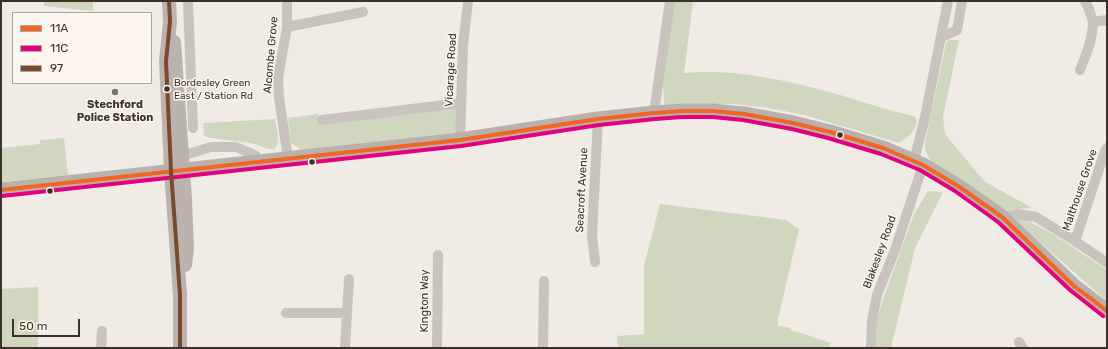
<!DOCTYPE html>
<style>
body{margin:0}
#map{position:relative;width:1108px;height:349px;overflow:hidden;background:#f0ebe5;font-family:Rubik,sans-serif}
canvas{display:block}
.frame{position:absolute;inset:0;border:2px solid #3b302b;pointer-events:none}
.legend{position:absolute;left:12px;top:12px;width:140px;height:72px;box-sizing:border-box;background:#fbf5ee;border:1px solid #aea6a0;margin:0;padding:5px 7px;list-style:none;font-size:12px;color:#3b302b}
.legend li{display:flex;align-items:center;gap:8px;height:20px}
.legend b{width:20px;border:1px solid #aea6a0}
.scale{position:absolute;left:12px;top:319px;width:68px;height:18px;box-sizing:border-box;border:2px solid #3b302b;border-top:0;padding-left:5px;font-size:12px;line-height:14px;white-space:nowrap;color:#3b302b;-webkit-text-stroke:3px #fbf5ee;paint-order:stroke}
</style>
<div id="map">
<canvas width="1108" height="349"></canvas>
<div class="frame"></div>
<ul class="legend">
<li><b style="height:5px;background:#f26522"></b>11A</li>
<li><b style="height:5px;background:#e5007d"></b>11C</li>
<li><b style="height:5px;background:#7a4b2a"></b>97</li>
</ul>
<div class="scale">50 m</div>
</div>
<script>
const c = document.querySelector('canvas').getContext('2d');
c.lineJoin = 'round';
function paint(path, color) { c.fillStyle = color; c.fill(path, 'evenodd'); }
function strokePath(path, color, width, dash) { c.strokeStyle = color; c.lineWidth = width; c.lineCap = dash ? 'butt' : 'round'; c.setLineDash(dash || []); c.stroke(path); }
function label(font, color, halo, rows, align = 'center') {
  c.font = font + ' Rubik,sans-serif'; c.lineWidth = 3; c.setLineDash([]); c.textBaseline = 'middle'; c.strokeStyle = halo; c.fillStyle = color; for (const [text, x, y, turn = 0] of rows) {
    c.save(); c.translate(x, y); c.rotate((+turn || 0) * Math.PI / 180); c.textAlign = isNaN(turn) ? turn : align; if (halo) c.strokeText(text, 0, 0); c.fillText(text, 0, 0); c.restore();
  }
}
const green = new Path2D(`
 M44,1H93V11L44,6Z
 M674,1H693L684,73C728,69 772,77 814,88C848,96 880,109 914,116L917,120C915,132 909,137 899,143L808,116L769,108L735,104L664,105L663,84Z
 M949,40H959L943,117L945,134L984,181L1032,208L1005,210L932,163L925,150V142L946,43Z
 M456,107V133L301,150L291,143L288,118L318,114L321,125Z
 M275,119C276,128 281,141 275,149C268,150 261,146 254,144C238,140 220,141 204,136L203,123Z
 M64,138L68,175L1,182V148L40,144V140Z
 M928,191L943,192L915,248L891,348H876L877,319L885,294L914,214Z
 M660,204L786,220L799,229L778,319V326L791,328V330L831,343L829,348H618L617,336L644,334V266Z
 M1012,218H1023L1056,236L1107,270V301Z
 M38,287V348H1V289Z`);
const street = new Path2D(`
 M188,1L193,128
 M287,1V27L278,78L279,98L288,158
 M1085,1L1089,9L1093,22
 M287,27L363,12
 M942,37L957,30L962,1
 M1080,70C1086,55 1093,39 1093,22L1107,20
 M654,113L670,1
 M322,120L461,103
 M460,140L463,46L468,1
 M182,156L211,147H236L255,155L259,162
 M914,161L925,117L948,1
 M1002,217L1017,214L1036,217L1075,241L1107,263
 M1075,241L1105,151L1107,148
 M595,262L592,235L598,119
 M286,313H347L345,348
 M347,313L349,279
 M1019,342L1023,348
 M101,348L102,331
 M437,348L438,255
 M543,348L544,281
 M871,348L872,321L877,295L895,250L923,165`);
const secondary = new Path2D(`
 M169,1L170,22L166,61L171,171L180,295V348
 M174,42L185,199L187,249L185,265`);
const primary = new Path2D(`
 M1,190L460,140L598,119L654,113L682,111H713L744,114L793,123L830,132L883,148L923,165L958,186L1002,217L1074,286L1107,311`);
const bus1 = new Path2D(`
 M1,190L460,140L598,119L654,113L682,111H713L744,114L793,123L830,132L883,148L923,165L958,186L1002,217L1074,286L1107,311`);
const bus2 = new Path2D(`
 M2,196L461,146L599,125L655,119L682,117H713L743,120L792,129L828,138L881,154L920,170L955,191L998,222L1070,290L1103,316`);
const bus3 = new Path2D(`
 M169,1L170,22L166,61L171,171L180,295V348`);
const markers = [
 [167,89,3.5,"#3b302b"],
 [115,92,4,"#7a716c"],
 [840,135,3.5,"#3b302b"],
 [312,162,3.5,"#3b302b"],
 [50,191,3.5,"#3b302b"]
];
const busNames = [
 ["Bordesley Green",174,83],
 ["East / Station Rd",174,96]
];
const streetNames = [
 ["Alcombe Grove",271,55,-85],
 ["Vicarage Road",451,70,-87],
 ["Seacroft Avenue",582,190,-87],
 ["Malthouse Grove",1080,190,-71],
 ["Blakesley Road",880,252,-70],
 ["Kington Way",425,301,-90]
];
const poiNames = [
 ["Stechford",115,105],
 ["Police Station",115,118]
];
paint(green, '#d1d6bf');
strokePath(street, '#c9c3be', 10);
strokePath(secondary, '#bab3ae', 14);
strokePath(primary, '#b8b1ad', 15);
strokePath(bus1, '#f26522', 4);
strokePath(bus2, '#e5007d', 4);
strokePath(bus3, '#7a4b2a', 4);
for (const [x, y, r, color] of markers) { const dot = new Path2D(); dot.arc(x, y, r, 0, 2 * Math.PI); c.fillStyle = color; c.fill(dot); strokePath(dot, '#fbf5ee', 1.5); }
label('10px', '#3b302b', '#fbf5ee', busNames, 'left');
label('11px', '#3b302b', '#fbf5ee', streetNames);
label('bold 11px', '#3b302b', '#fbf5ee', poiNames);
</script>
